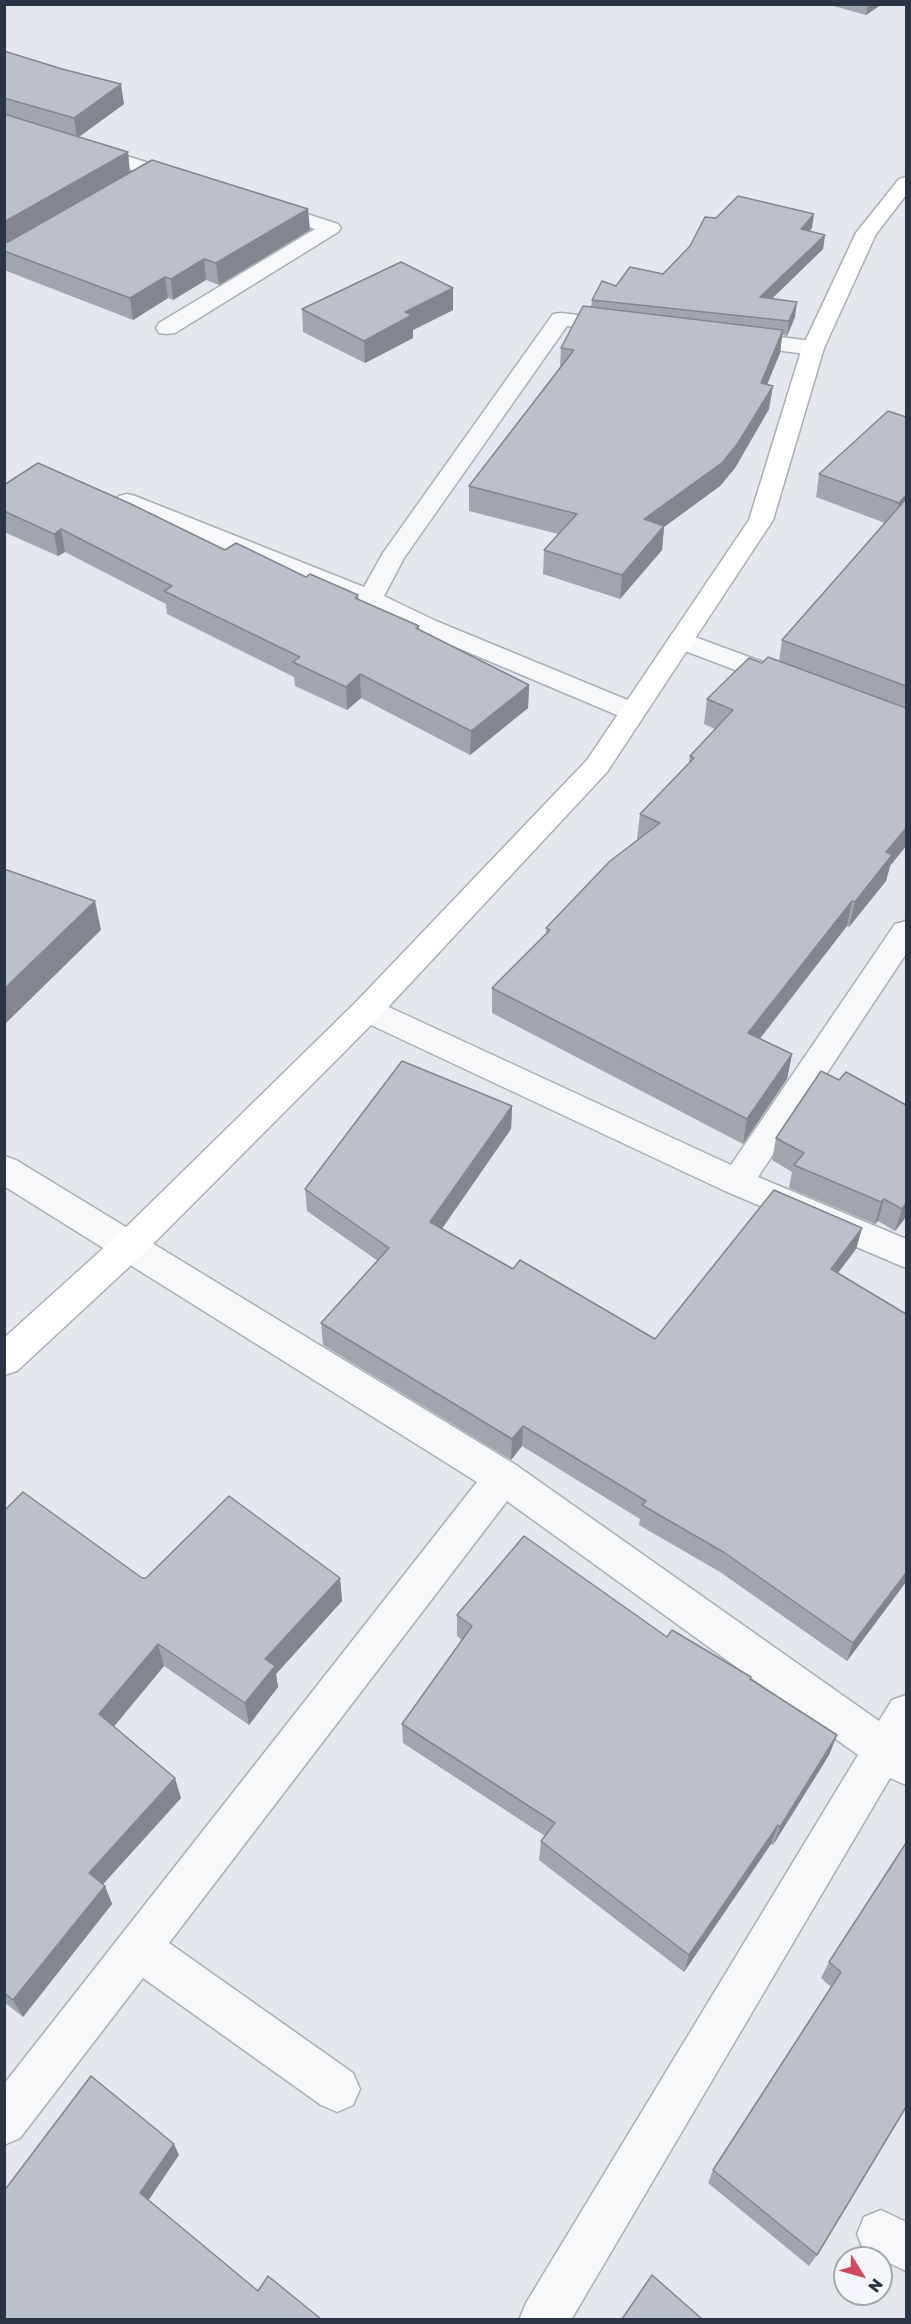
<!DOCTYPE html>
<style>
body{margin:0}
#map{position:relative;width:911px;height:2324px;overflow:hidden;background:#e4e7ec;font-family:"Golos Text",sans-serif}
canvas{display:block}
.frame{position:absolute;inset:0;border:6px solid #2b3445;pointer-events:none}
.north{position:absolute;left:833px;top:2246px;width:60px;height:60px;box-sizing:border-box;background:#f4f6f9;border:2px solid #a4a8b1;border-radius:50%;rotate:127deg;font-size:16px;font-weight:700;line-height:24px;text-align:center;color:#2b3445}
.north::after{content:'';display:block;margin:auto;width:21px;height:27px;background:#d1495b;clip-path:polygon(50% 0,100% 100%,50% 72%,0 100%)}
</style>
<div id="map">
<canvas width="911" height="2324"></canvas>
<div class="frame"></div>
<div class="north">N</div>
</div>
<script>
const c = document.querySelector('canvas').getContext('2d');
c.lineJoin = 'round';
function strokePath(path, color, width, dash) { c.strokeStyle = color; c.lineWidth = width; c.lineCap = dash ? 'butt' : 'round'; c.setLineDash(dash || []); c.stroke(path); }
function paint(path, color) { c.fillStyle = color; c.fill(path, 'evenodd'); }
const minor = new Path2D(`
 M4,118L191,176L194,180L191,184H177L4,130Z
 M267,201L338,224L341,228L338,232L175,333L167,334L159,333L156,328L159,323L315,229L260,211L257,207L260,203Z
 M561,313L621,320L629,321L632,326L629,331L621,332L567,326L404,558L384,596L436,621L642,706L646,712L642,718L633,720L624,718L418,631L361,604L119,506L115,501L119,496L127,494L135,496L364,587L383,553L553,314Z
 M738,332L813,341L821,343L824,348L821,353L813,355L730,344L727,339L730,334Z
 M681,632L793,673L797,679L793,685L784,687L775,685L672,646L668,640L672,634Z
 M906,921V954L758,1177L906,1239V1268L725,1191L356,1018L352,1010L356,1002L367,999L378,1002L731,1165L895,924Z
 M4,1156L16,1160L516,1465L879,1721L892,1700L906,1695V1785L890,1778L571,2320H519L526,2303L858,1755L507,1501L169,1943L353,2073L360,2089L353,2105L337,2112L321,2105L143,1978L20,2138L4,2145V2084L477,1482L4,1186Z
 M881,2210L906,2222V2271L864,2251L857,2234L864,2217Z`);
const secondary = new Path2D(`
 M906,177V195L876,234L824,348L773,520L607,772L378,1018L142,1255L17,1371L4,1375V1338L118,1235L356,1002L587,760L749,520L802,348L856,233L899,179Z`);
const wall = new Path2D(`
 M826,4H882L866,15Z
 M4,51L124,104L79,137L130,172L310,230L219,285L206,280L173,300L168,298L133,320L4,270Z
 M716,218L812,228L809,231L825,235L823,249L772,299L795,317L787,336L782,335L780,353L767,384L769,409L735,468L720,486L664,527L662,550L620,599L543,574L544,550L558,534L469,511V486L560,367L561,348L591,307L592,300L616,286L663,274Z
 M302,309L453,310L413,330V338L365,363L303,332Z
 M906,417V846L890,866L886,881L849,927L847,926L760,1039L792,1054L787,1079L743,1144L492,1013V988L546,934V928L638,840L637,839L640,814L689,763L690,756L715,729L704,724L707,699L762,663L779,661L782,640L885,523L816,497L819,474Z
 M4,485L225,550L358,595L359,600L419,626V630L529,685L528,708L470,755L361,698L347,710L295,686L294,677L167,614L166,604L65,552L58,556L4,532Z
 M821,1071L906,1217L895,1231L878,1221L875,1224L789,1188L792,1172L772,1160L776,1138Z
 M512,1106L511,1129L442,1229L513,1269L655,1339L862,1228L856,1249L838,1273L906,1582L847,1661L720,1572L639,1525L640,1519L522,1446L511,1460L323,1345L321,1323L378,1261L307,1211L305,1189Z
 M4,1511L142,1578H340L342,1601L276,1674L278,1687L249,1725L164,1666L114,1726L181,1798L103,1884L105,1886L112,1904L23,2017L4,2002Z
 M457,1615L667,1637L750,1680L837,1735L829,1755L773,1845L771,1844L684,1972L539,1860L541,1841L545,1836L403,1743L402,1724L462,1640L457,1636Z
 M906,1843L817,2255L809,2266L708,2183L713,2170L831,1987L821,1978L829,1962Z`);
const shadedWall = new Path2D(`
 M868,4H882L866,15Z
 M121,84L124,104L77,138L74,118Z
 M128,152L130,173L4,245V222Z
 M308,209L310,230L219,285L216,263Z
 M814,214L812,228L799,243L801,229Z
 M825,235L823,249L759,311L760,297Z
 M204,259L206,280L173,300L171,279Z
 M165,277L168,298L133,320L130,298Z
 M453,288V310L413,330V338L365,363L364,341L405,312Z
 M797,302L795,317L787,336L789,321Z
 M783,330L780,353L758,407L761,383Z
 M773,386L769,409L735,468L720,486L664,527L662,550L620,599L622,575L644,519Z
 M906,495V514L894,526L899,503Z
 M61,529L65,552L58,556L54,534Z
 M360,674L361,698L347,710L346,687Z
 M529,685L528,708L470,755L471,731Z
 M906,828V846L890,866L886,881L849,927L855,902L886,852Z
 M95,901L101,930L4,1025V989Z
 M852,901L847,926L744,1058L748,1033Z
 M792,1054L787,1079L743,1144L747,1119Z
 M512,1106L511,1129L431,1244L430,1222Z
 M884,1199L878,1221L875,1224L881,1202Z
 M906,1203V1217L895,1231L902,1209Z
 M862,1228L856,1249L825,1290L831,1269Z
 M523,1426L522,1446L511,1460L512,1439Z
 M906,1573V1582L847,1661L853,1643Z
 M340,1578L342,1601L276,1674L278,1687L249,1725L245,1703L265,1659Z
 M158,1644L164,1666L107,1735L99,1714Z
 M837,1735L829,1755L773,1845L780,1827Z
 M175,1778L181,1798L96,1892L89,1873Z
 M778,1825L771,1844L684,1972L689,1955Z
 M105,1886L112,1904L23,2017L13,2000Z
 M174,2144L179,2155L146,2204L140,2193Z`);
const building = new Path2D(`
 M4,51L62,69L121,84L74,118L4,98Z
 M4,114L128,152L4,222Z
 M152,160L308,209L216,263L204,259L171,279L165,277L130,298L4,251V243L8,242Z
 M738,196L814,214L801,229L825,235L760,297L797,302L789,321L592,300L602,281L616,286L630,267L663,274L690,246L705,217L716,218Z
 M401,262L453,288L405,312L412,315L364,341L302,309Z
 M583,306L783,330L761,383L773,386L738,443L723,462L644,519L664,526L622,575L544,550L577,514L469,486L574,350L561,348Z
 M888,411L906,417V495L899,503L819,474Z
 M38,463L131,504L225,550L236,543L306,577L310,574L358,595L355,598L419,626L416,628L529,685L471,731L360,674L346,687L293,662L300,657L164,591L172,586L61,529L54,534L4,511V485Z
 M906,499V686L782,640Z
 M768,657L906,708V828L886,852L892,855L855,902L852,901L748,1033L792,1054L747,1119L492,988L550,930L546,928L610,861L660,823L640,814L694,758L690,756L733,710L707,699L749,658L762,663Z
 M4,869L95,901L4,989Z
 M402,1061L512,1106L430,1222L513,1269L520,1260L655,1339L774,1190L862,1228L831,1269L906,1314V1573L853,1643L725,1553L642,1505L646,1501L523,1426L512,1439L321,1323L389,1248L305,1189Z
 M821,1071L839,1080L846,1072L906,1105V1203L902,1209L884,1199L881,1202L794,1165L804,1153L776,1138Z
 M23,1492L142,1578H146L229,1496L340,1578L265,1659L275,1666L245,1703L158,1644L99,1714L175,1778L89,1873L105,1886L13,2000L4,1993V1511Z
 M524,1536L667,1637L672,1630L751,1677L750,1679L837,1735L780,1827L778,1825L689,1955L541,1841L555,1823L402,1724L472,1626L457,1615Z
 M906,1843V2107L817,2255L713,2170L841,1972L829,1962Z
 M91,2076L174,2144L140,2193L258,2291L268,2276L321,2319H4V2191Z
 M652,2275L702,2319H622Z`);
strokePath(minor, '#a9aeb7', 3);
strokePath(secondary, '#a9aeb7', 3);
paint(minor, '#f7f8fa');
paint(secondary, '#fff');
paint(wall, '#a1a5ae');
paint(shadedWall, '#83868d');
paint(building, '#bbc0ca');
strokePath(building, '#83868d', 1.5);
</script>
